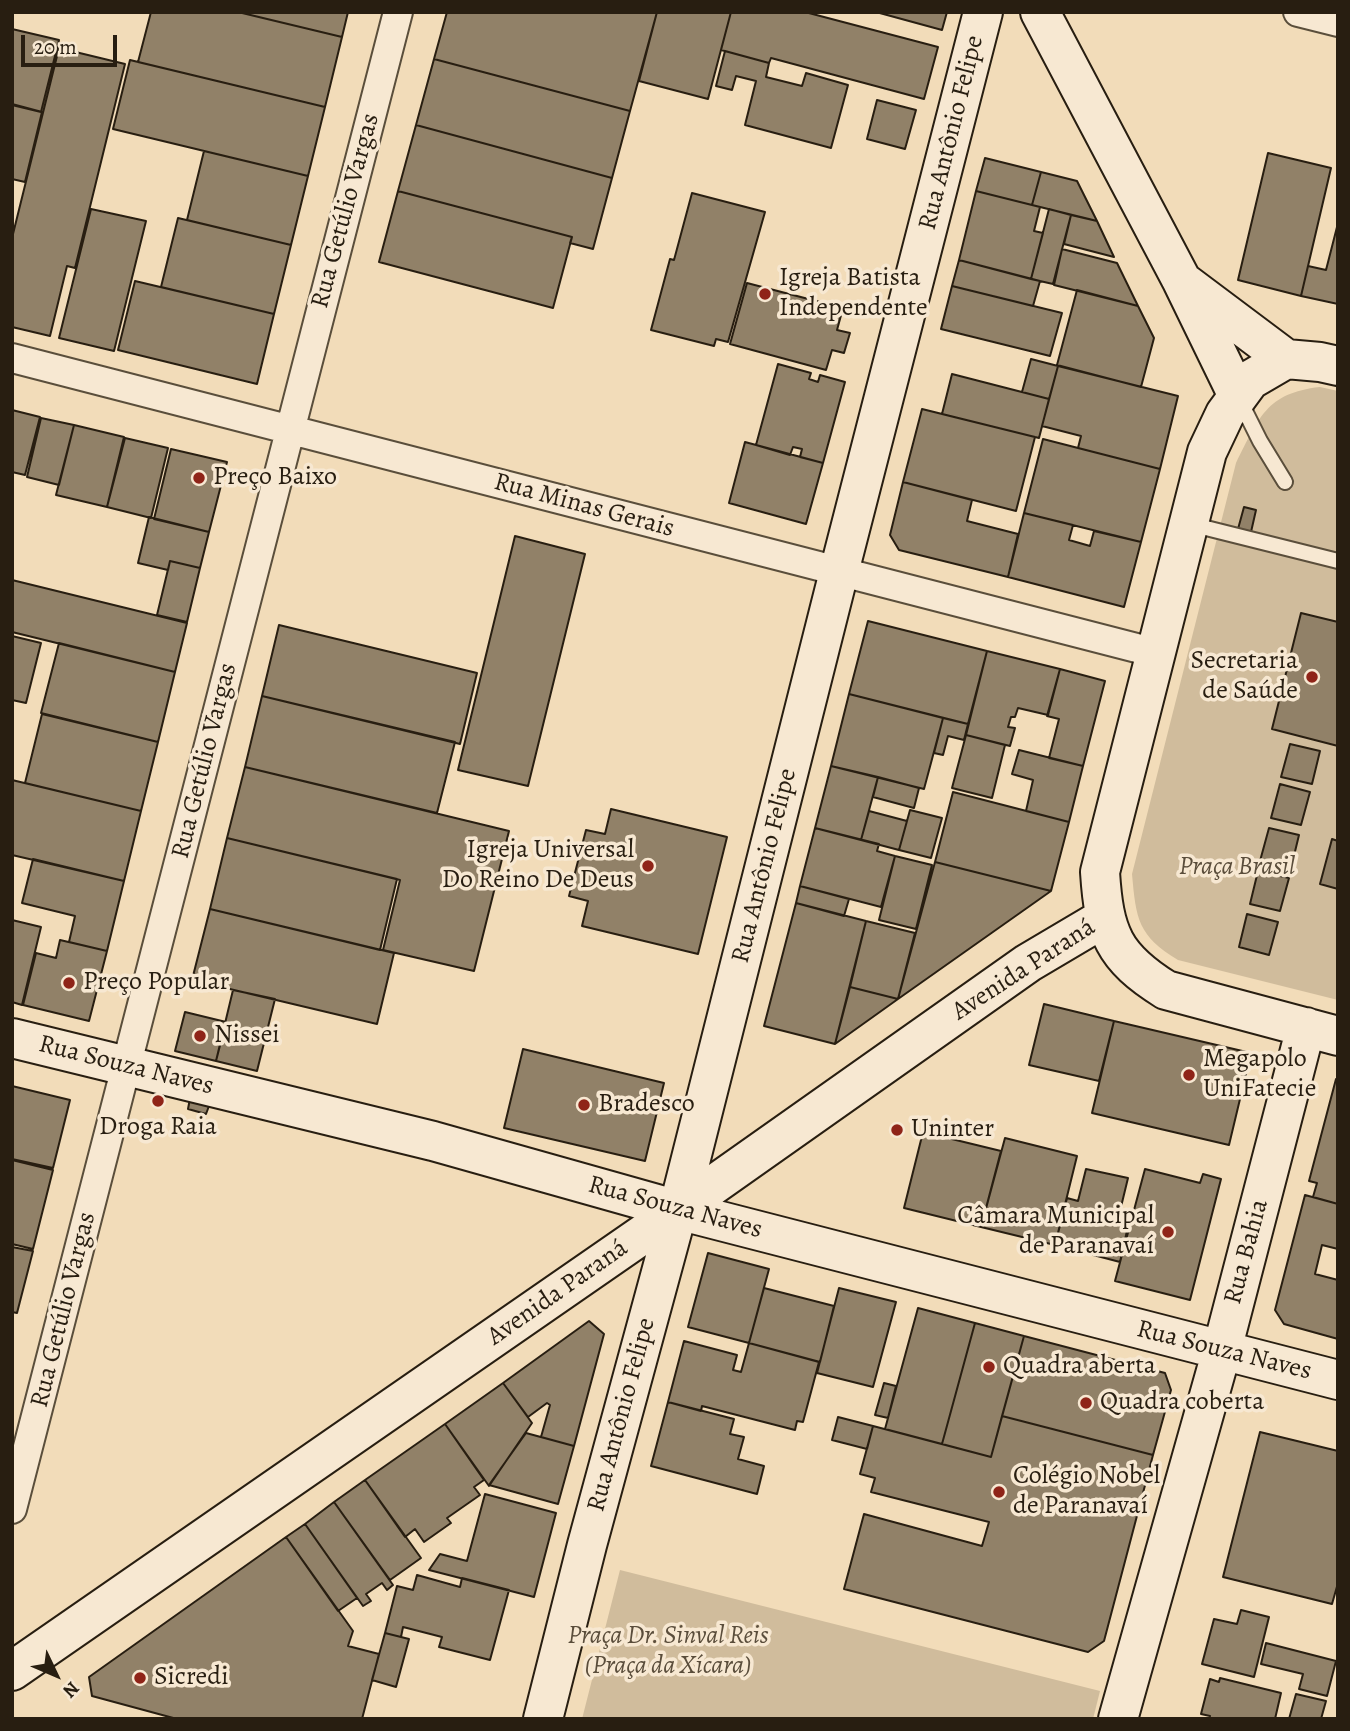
<!DOCTYPE html>
<meta charset="utf-8">
<style>
body{margin:0}
#map{position:relative;width:1350px;height:1731px;overflow:hidden;background:#f2dcb9;font-family:Alegreya,serif}
canvas{display:block}
.frame{position:absolute;inset:0;border:14px solid #281e11;pointer-events:none}
.north{position:absolute;left:21px;top:1640px;width:70px;height:70px;-webkit-text-stroke:5px #f7e8d2;paint-order:stroke;rotate:134deg;font-size:19px;font-weight:700;line-height:28px;text-align:center;color:#281e11}
.north::after{content:'';display:block;margin:auto;width:24px;height:32px;background:#281e11;clip-path:polygon(50% 0,100% 100%,50% 72%,0 100%)}
.scale{position:absolute;left:21px;top:35px;width:96px;height:32px;box-sizing:border-box;border:4px solid #281e11;border-top:0;padding-left:9px;font-size:21px;line-height:24px;white-space:nowrap;color:#281e11;-webkit-text-stroke:5px #f7e8d2;paint-order:stroke}
</style>
<div id="map">
<canvas width="1350" height="1731"></canvas>
<div class="frame"></div>
<div class="north">N</div>
<div class="scale">20 m</div>
</div>
<script>
const c = document.querySelector('canvas').getContext('2d');
c.lineJoin = 'round';
function paint(path, color) { c.fillStyle = color; c.fill(path, 'evenodd'); }
function strokePath(path, color, width, dash) { c.strokeStyle = color; c.lineWidth = width; c.lineCap = dash ? 'butt' : 'round'; c.setLineDash(dash || []); c.stroke(path); }
function label(font, color, halo, rows, align = 'center') {
  c.font = font + ' Alegreya,serif'; c.lineWidth = 7; c.setLineDash([]); c.textBaseline = 'middle'; c.strokeStyle = halo; c.fillStyle = color; for (const [text, x, y, turn = 0] of rows) {
    c.save(); c.translate(x, y); c.rotate((+turn || 0) * Math.PI / 180); c.textAlign = isNaN(turn) ? turn : align; if (halo) c.strokeText(text, 0, 0); c.fillText(text, 0, 0); c.restore();
  }
}
const green = new Path2D(`
 M1320,387L1338,391V1000L1178,960C1138,936 1136,919 1132,874L1236,463C1259,418 1266,393 1320,387Z
 M620,1570L1100,1691L1093,1719H582Z`);
const building = new Path2D(`
 M151,12H238L342,37L325,107L138,62Z
 M238,12H348L342,37Z
 M447,12H657L630,111L434,59Z
 M657,12H731L708,99L639,81Z
 M731,12H805L938,47L924,99L771,58L769,63L721,50Z
 M876,12H947L942,30Z
 M12,29L59,40L41,112L12,105Z
 M59,48L125,64L75,268L67,266L50,336L12,327V238Z
 M725,51L769,63L766,77L802,86L806,73L848,85L831,148L745,125L756,81L736,76L732,90L716,86Z
 M434,59L630,111L612,178L416,125Z
 M130,60L325,107L308,176L113,129Z
 M877,100L916,110L905,149L867,139Z
 M12,104L42,112L25,182L12,179Z
 M416,125L612,178L593,249L570,243L572,237L398,191Z
 M204,151L308,176L291,245L187,220Z
 M1268,153L1331,168L1301,296L1238,280Z
 M985,158L1041,172L1032,205L976,191Z
 M1041,172L1077,181L1097,221L1032,205Z
 M398,191L572,237L553,308L379,262Z
 M976,191L1040,207L1034,231L1043,233L1031,279L959,260Z
 M692,193L765,212L728,342L716,339L714,346L651,330L670,259L674,260Z
 M91,209L146,221L114,351L59,338Z
 M1049,209L1071,215L1053,284L1031,279Z
 M1071,215L1097,221L1114,257L1064,244Z
 M178,218L291,245L274,314L161,287Z
 M1337,227L1338,304L1301,296L1308,266L1326,270Z
 M1062,249L1117,263L1138,306L1054,285Z
 M959,260L1040,281L1033,306L952,286Z
 M135,281L274,314L257,384L118,350Z
 M747,283L843,308L837,330L850,333L844,353L832,350L826,370L730,344Z
 M952,286L1062,313L1050,356L941,329Z
 M1077,290L1138,306L1154,338L1141,387L1057,365Z
 M1031,359L1058,366L1049,399L1022,392Z
 M778,364L811,373L809,379L818,382L820,375L845,382L823,463L800,457L802,449L793,447L790,455L756,445Z
 M1058,366L1178,396L1160,469L1078,448L1081,436L1042,426Z
 M952,374L1049,399L1039,438L942,414Z
 M922,409L1035,437L1016,511L903,482Z
 M12,410L40,417L25,475L12,472Z
 M41,418L74,425L59,485L27,477Z
 M74,425L124,437L107,507L56,495Z
 M125,438L168,448L151,518L107,507Z
 M1043,439L1160,469L1141,542L1024,513Z
 M745,442L823,463L806,524L729,503Z
 M171,449L227,462L209,532L154,519Z
 M903,482L972,500L967,521L1018,534L1008,577L899,550L890,535Z
 M1244,507L1256,510L1251,532L1238,529Z
 M1024,513L1073,525L1069,540L1090,546L1094,531L1141,542L1124,607L1008,577Z
 M149,517L209,532L200,568L170,561L168,570L138,563Z
 M515,536L585,554L528,786L458,770Z
 M170,561L200,568L187,622L157,615Z
 M12,580L187,623L175,672L12,632Z
 M1301,613L1338,622V746L1272,729Z
 M868,621L987,651L968,724L849,694Z
 M279,625L477,673L460,744L262,696Z
 M12,636L41,643L26,703L12,700Z
 M59,643L175,672L158,742L41,713Z
 M987,651L1060,669L1048,715L1018,708L1015,717H1011L1008,727L1015,728L1010,746L966,735Z
 M1060,669L1105,681L1083,766L1049,758L1059,719L1047,716Z
 M849,694L943,718L924,789L831,766Z
 M262,696L455,742L437,813L245,767Z
 M42,714L158,742L141,811L25,783Z
 M943,718L968,724L964,740L948,736L943,755L934,753Z
 M966,735L1005,745L992,798L952,788Z
 M1290,744L1320,751L1312,784L1281,777Z
 M1019,750L1083,766L1069,822L1026,811L1033,780L1012,774Z
 M831,766L878,777L861,840L815,828Z
 M245,767L509,831L474,971L383,950L400,880L227,838Z
 M878,777L919,788L914,808L873,797Z
 M12,780L141,811L124,881L12,855Z
 M1280,784L1310,792L1301,825L1271,818Z
 M953,792L1069,822L1051,891L935,862Z
 M611,809L727,837L698,954L582,926L588,901L569,896L586,830L605,834Z
 M910,810L942,818L931,858L899,850Z
 M869,811L907,821L899,850L861,840Z
 M815,828L879,844L877,851L895,856L881,907L800,886Z
 M1269,828L1299,835L1291,868L1260,861Z
 M227,838L397,879L380,950L210,909Z
 M1332,839L1338,841V889L1320,884Z
 M895,856L932,865L916,929L879,920Z
 M33,859L124,881L107,951L69,942L75,916L22,903Z
 M935,862L1051,891L898,999Z
 M1258,871L1289,878L1280,911L1250,904Z
 M800,886L849,899L844,916L796,903Z
 M796,903L866,921L835,1044L764,1026Z
 M210,909L394,953L377,1024L192,980Z
 M1247,914L1278,922L1269,955L1239,947Z
 M12,920L41,927L22,1005L12,1002Z
 M866,921L915,933L898,999L850,987Z
 M60,940L107,951L89,1021L23,1005L36,953L56,958Z
 M850,987L898,999L835,1044Z
 M233,990L275,999L257,1071L216,1061Z
 M1044,1004L1114,1021L1099,1081L1029,1065Z
 M185,1012L226,1022L216,1061L175,1051Z
 M1114,1021L1251,1053L1229,1145L1092,1113Z
 M523,1049L664,1083L645,1161L504,1128Z
 M1336,1079H1338V1204L1313,1197L1317,1183L1309,1181Z
 M12,1086L70,1100L53,1168L12,1159Z
 M191,1093L212,1098L206,1114L188,1109Z
 M923,1132L1001,1151L981,1227L904,1208Z
 M1005,1138L1077,1156L1055,1245L981,1227Z
 M12,1160L53,1170L33,1249L12,1244Z
 M1086,1169L1128,1178L1120,1211L1131,1213L1120,1262L1055,1245L1067,1198L1078,1201Z
 M1145,1169L1200,1183L1203,1174L1221,1179L1190,1300L1115,1281Z
 M1305,1195L1338,1204V1249L1322,1245L1315,1274L1338,1280V1339L1284,1324L1275,1310Z
 M12,1247L33,1251L17,1313L12,1312Z
 M708,1253L769,1269L749,1343L688,1327Z
 M764,1288L834,1306L820,1362L749,1343Z
 M839,1288L896,1302L873,1387L817,1373Z
 M918,1308L975,1323L942,1444L885,1429Z
 M589,1321L604,1334L574,1446L541,1437L550,1405L547,1403L528,1417L503,1383Z
 M975,1323L1024,1336L991,1457L942,1444Z
 M1024,1336L1165,1373L1171,1390L1153,1455L1002,1416Z
 M684,1341L737,1355L733,1370L741,1372L749,1343L819,1362L803,1422L797,1421L795,1430L702,1406L701,1411L668,1402Z
 M503,1383L532,1423L489,1486L445,1424Z
 M884,1383L896,1386L888,1418L875,1415Z
 M668,1402L734,1419L730,1434L744,1437L738,1459L764,1466L757,1494L651,1466Z
 M1002,1416L1153,1455L1104,1641L1088,1652L844,1589L864,1514L982,1546L989,1522L871,1492L875,1478L860,1474L873,1426L991,1457Z
 M838,1417L873,1426L867,1449L832,1440Z
 M445,1424L484,1480L474,1487L480,1495L447,1518L451,1523L424,1542L415,1529L405,1537L365,1480Z
 M1260,1432L1338,1451V1583L1332,1604L1223,1577Z
 M526,1433L574,1446L558,1504L489,1485Z
 M365,1480L421,1558L390,1580L334,1502Z
 M485,1494L556,1513L534,1597L429,1570L440,1554L467,1561Z
 M334,1502L393,1585L387,1590L382,1583L366,1594L371,1601L363,1606L305,1524Z
 M305,1524L357,1598L338,1611L286,1537Z
 M286,1537L353,1631L348,1646L379,1654L362,1719H177L92,1696L89,1677Z
 M417,1575L460,1587L462,1578L509,1590L490,1660L439,1647L442,1637L403,1627L401,1637L385,1633L397,1586L413,1590Z
 M1241,1610L1269,1617L1254,1677L1202,1664L1214,1619L1237,1624Z
 M385,1633L409,1639L396,1687L372,1680Z
 M1266,1643L1336,1661L1327,1696L1299,1689L1303,1674L1261,1664Z
 M1220,1678L1281,1693L1275,1719H1209L1210,1716L1201,1714L1210,1679L1219,1682Z
 M1296,1694L1326,1701L1321,1719H1289Z`);
const lane = new Path2D(`
 M1240,401L1260,441L1285,482
 M1190,524L1338,561`);
const street = new Path2D(`
 M1298,12L1338,22
 M12,358L1156,653
 M12,1509L398,12`);
const secondary = new Path2D(`
 M1040,12L1182,281L1238,396
 M1186,284L1286,359
 M1338,366L1320,362L1286,359L1250,380L1225,414L1207,452L1100,872C1104,933 1113,957 1166,990L1338,1036
 M12,1038L433,1141L678,1210L1338,1380
 M12,1671L678,1210L1028,963L1104,918
 M543,1719L587,1545L678,1210L839,572L983,12
 M1118,1719L1222,1350L1306,1027`);
const markers = [
 [765,294,7,"#8f2418"],
 [199,478,7,"#8f2418"],
 [1312,677,7,"#8f2418"],
 [648,866,7,"#8f2418"],
 [69,983,7,"#8f2418"],
 [200,1036,7,"#8f2418"],
 [1189,1075,7,"#8f2418"],
 [158,1101,7,"#8f2418"],
 [584,1105,7,"#8f2418"],
 [897,1130,7,"#8f2418"],
 [1168,1232,7,"#8f2418"],
 [989,1367,7,"#8f2418"],
 [1086,1403,7,"#8f2418"],
 [999,1492,7,"#8f2418"],
 [140,1678,7,"#8f2418"]
];
const streetNames = [
 ["Rua Antônio Felipe",952,133,-76],
 ["Rua Getúlio Vargas",346,211,-75],
 ["Rua Minas Gerais",584,506,15],
 ["Rua Getúlio Vargas",205,761,-76],
 ["Rua Antônio Felipe",765,866,-76],
 ["Avenida Paraná",1024,970,-33],
 ["Rua Souza Naves",126,1066,14],
 ["Rua Souza Naves",675,1208,15],
 ["Rua Bahia",1247,1252,-75],
 ["Avenida Paraná",558,1293,-35],
 ["Rua Getúlio Vargas",64,1310,-76],
 ["Rua Souza Naves",1224,1351,14],
 ["Rua Antônio Felipe",622,1415,-75]
];
const poiNames = [
 ["Igreja Batista",779,279],
 ["Independente",779,309],
 ["Preço Baixo",213,478],
 ["Secretaria",1298,662,"right"],
 ["de Saúde",1298,692,"right"],
 ["Igreja Universal",634,851,"right"],
 ["Do Reino De Deus",634,881,"right"],
 ["Preço Popular",83,983],
 ["Nissei",214,1036],
 ["Megapolo",1203,1060],
 ["UniFatecie",1203,1090],
 ["Bradesco",598,1105],
 ["Droga Raia",158,1128,"center"],
 ["Uninter",911,1130],
 ["Câmara Municipal",1154,1217,"right"],
 ["de Paranavaí",1154,1247,"right"],
 ["Quadra aberta",1003,1367],
 ["Quadra coberta",1100,1403],
 ["Colégio Nobel",1013,1477],
 ["de Paranavaí",1013,1507],
 ["Sicredi",154,1678]
];
const parkNames = [
 ["Praça Brasil",1237,868],
 ["Praça Dr. Sinval Reis",668,1637],
 ["(Praça da Xícara)",668,1667]
];
paint(green, '#d0bc9c');
paint(building, '#918168');
strokePath(building, '#281e11', 2);
strokePath(lane, '#5a4e3b', 18);
strokePath(street, '#5a4e3b', 32);
strokePath(secondary, '#281e11', 42);
strokePath(lane, '#f7e8d2', 14);
strokePath(street, '#f7e8d2', 28);
strokePath(secondary, '#f7e8d2', 38);
for (const [x, y, r, color] of markers) { const dot = new Path2D(); dot.arc(x, y, r, 0, 2 * Math.PI); c.fillStyle = color; c.fill(dot); strokePath(dot, '#f7e8d2', 2.5); }
label('26px', '#281e11', '#f7e8d2', streetNames);
label('26px', '#281e11', '#f7e8d2', poiNames, 'left');
label('italic 26px', '#5a4d3b', '#f7e8d2', parkNames);
</script>
